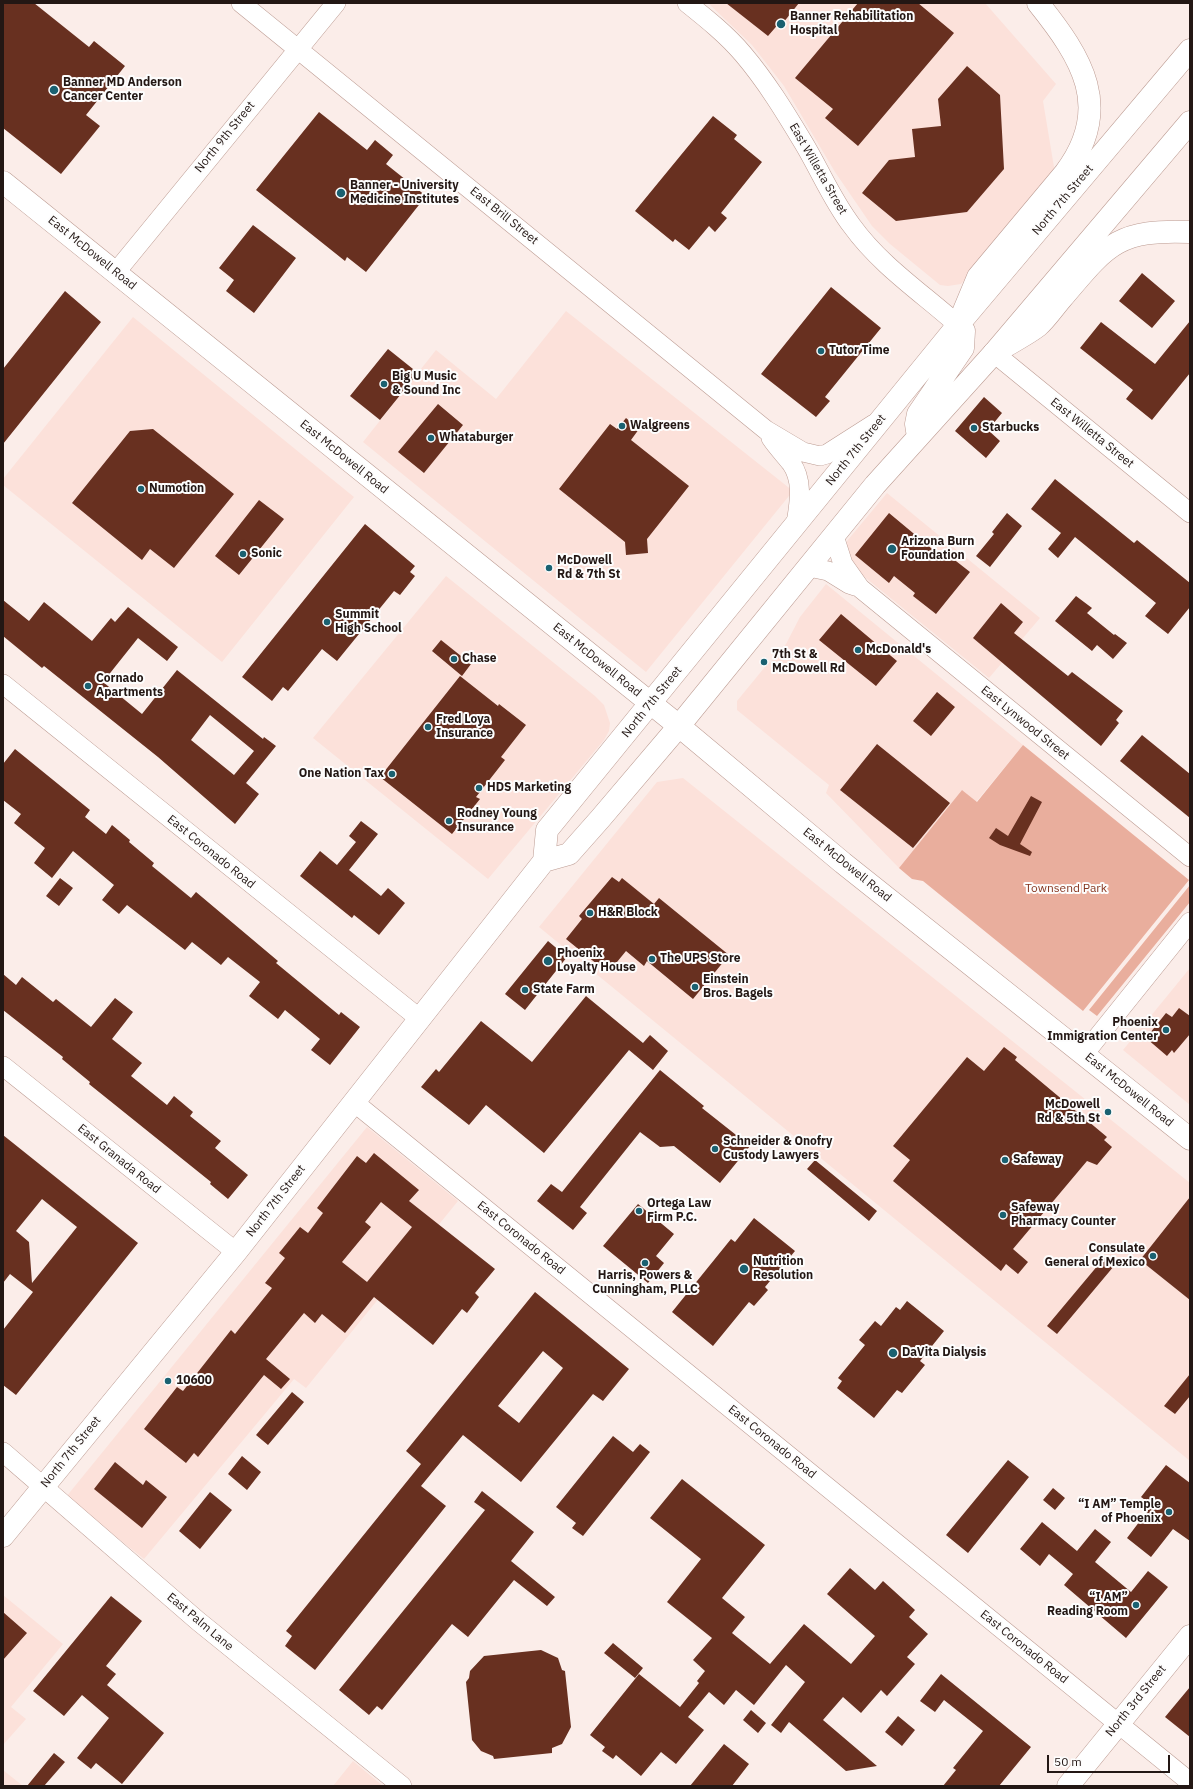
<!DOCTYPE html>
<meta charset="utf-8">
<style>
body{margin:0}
#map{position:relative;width:1193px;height:1789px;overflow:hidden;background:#fbede9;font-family:"IBM Plex Sans",sans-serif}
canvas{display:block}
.frame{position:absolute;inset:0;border:4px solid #231714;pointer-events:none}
.scale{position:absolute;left:1047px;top:1755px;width:123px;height:18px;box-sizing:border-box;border:2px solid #231714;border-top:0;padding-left:5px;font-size:12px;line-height:14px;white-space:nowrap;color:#231714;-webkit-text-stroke:3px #fdfdfd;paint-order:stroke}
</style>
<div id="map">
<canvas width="1193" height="1789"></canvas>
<div class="frame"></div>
<div class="scale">50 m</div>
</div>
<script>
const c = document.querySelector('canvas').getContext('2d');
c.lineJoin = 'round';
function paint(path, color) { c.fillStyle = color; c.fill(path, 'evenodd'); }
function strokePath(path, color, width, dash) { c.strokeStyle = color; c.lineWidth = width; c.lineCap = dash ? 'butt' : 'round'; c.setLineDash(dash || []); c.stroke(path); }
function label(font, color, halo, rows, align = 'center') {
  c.font = font + ' "IBM Plex Sans",sans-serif'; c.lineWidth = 4; c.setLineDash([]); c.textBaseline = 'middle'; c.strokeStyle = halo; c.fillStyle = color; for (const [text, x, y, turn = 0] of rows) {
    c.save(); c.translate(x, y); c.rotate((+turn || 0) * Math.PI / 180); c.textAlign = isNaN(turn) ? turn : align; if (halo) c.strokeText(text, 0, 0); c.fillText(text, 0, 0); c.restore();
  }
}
const built = new Path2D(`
 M708,3H985L1056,84L1043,101L1055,173L961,284L948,286L940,285L890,244L872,226L835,172L784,86L752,45Z
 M566,311L793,491L646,672L363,442L436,350L496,399Z
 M133,317L354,497L222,662L3,485V479Z
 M887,493L1040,618L989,678L851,566L845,546L847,541Z
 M446,576L595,696L604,705L610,723L609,731L604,740L488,879L313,738Z
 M826,584L1023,745L976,802L962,790L899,868L826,793L829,785L737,710V701L769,662L770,663L786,644L800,617Z
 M683,778L1190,1183V1461L539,927L657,782Z
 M1190,968V1105L1123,1050Z
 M367,1127L458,1201L306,1388L294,1379L144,1559L66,1497Z
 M3,1595L63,1644L11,1707L26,1719L3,1745Z
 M353,1761L383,1786H333Z
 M3,1770L23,1786H3Z`);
const green = new Path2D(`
 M1023,745L1189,880L1083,1011L923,881L912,879L899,868L962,790L977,802Z
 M1190,885V902L1097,1016L1089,1010Z`);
const building = new Path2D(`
 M3,3H34L89,47L94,41L125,66L86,115L100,126L61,174L3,128Z
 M726,3H799L783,23L781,21L768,36Z
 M858,3H918L954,33L858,146L825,118L833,109L795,78Z
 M967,66L1000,95L1004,169L967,212L896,221L862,193L889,160L915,157L912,129L941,126L938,99Z
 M319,112L367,150L375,140L393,155L386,164L426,196L366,272L347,257L345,261L256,190Z
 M713,116L737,135L734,139L762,162L721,213L727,218L715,232L709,226L689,250L675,239L673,242L635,211Z
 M253,225L296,258L254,313L226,291L234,280L219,268Z
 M1142,273L1175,301L1152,328L1119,301Z
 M831,287L881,328L825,397L830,401L816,417L761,374Z
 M65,291L101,322L3,444V369Z
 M1190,321V373L1152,420L1126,399L1133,390L1080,348L1101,322L1155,364Z
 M388,349L418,373L380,420L350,396Z
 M984,397L1002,413L988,430L1000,441L986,458L955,431Z
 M438,404L463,425L424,473L398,452Z
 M626,418L639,429L631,440L689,486L647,539L648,553L626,555L625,542L559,489L610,424L617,429Z
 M153,429L234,494L174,568L150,549L142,560L72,503L130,431Z
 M1055,479L1134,543L1137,540L1190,583V607L1168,634L1145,616L1156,603L1075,537L1058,558L1048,549L1061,533L1031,509Z
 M259,500L284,519L239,575L215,556Z
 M889,513L943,558L947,554L970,572L936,614L913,596L915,593L894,576L889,583L855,555Z
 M1007,513L1022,526L990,567L976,556L994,534L992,532Z
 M365,524L415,566L410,572L415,576L400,595L394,591L337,661L322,649L288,691L283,687L272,701L242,677Z
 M1076,596L1092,608L1087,613L1114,635L1115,634L1127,643L1113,659L1097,645L1092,651L1055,621Z
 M3,600L29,621L44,602L92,641L111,618L115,622L128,607L178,647L167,661L138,638L103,682L142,714L177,670L263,739L264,737L276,746L246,783L259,794L235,824L158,757L44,666L42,668L3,636ZM210,715L254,751L234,775L191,740Z
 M1001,603L1023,622L1014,633L1068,676L1072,672L1123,711L1116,720L1119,723L1101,746L973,638Z
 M841,614L897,661L876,686L819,640Z
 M441,640L471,664L462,676L432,651Z
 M460,676L498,706L499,704L526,725L501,757L505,760L476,797L480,799L452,834L380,777Z
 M937,692L955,707L931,736L913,721Z
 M1142,735L1190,774V818L1120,761Z
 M877,744L950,803L913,848L840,790Z
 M15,749L90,810L85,817L106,834L112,825L130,840L129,842L154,863L152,866L191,898L196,892L278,961L276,963L339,1015L341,1012L360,1027L330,1065L311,1050L320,1039L285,1010L278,1019L249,996L260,982L228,957L221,965L192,942L185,950L127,905L119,914L102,900L114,885L73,851L52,878L34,863L45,848L14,823L21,814L3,800V764Z
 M1031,796L1042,802L1020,844L1032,852L1030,856L1000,845L989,838L996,828L1008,836Z
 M361,821L378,834L349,870L381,896L388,888L405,903L379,935L354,915L352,918L300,876L320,851L337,865L356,842L349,836Z
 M612,877L619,882L622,878L654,904L659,898L729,955L693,999L647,961L644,966L626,951L608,973L566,939L582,919L579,916Z
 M60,878L73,888L59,906L46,896Z
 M548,941L567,957L525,1010L505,994Z
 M3,974L16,985L22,977L53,1002L56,999L91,1027L115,998L133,1012L112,1039L142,1063L131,1076L167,1105L174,1096L193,1112L190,1116L221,1141L215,1148L248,1175L228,1199L210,1184L211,1182L89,1084L90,1082L62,1059L63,1057L3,1010Z
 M586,996L643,1043L650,1035L668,1051L653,1070L629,1050L544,1153L486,1105L469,1125L421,1087L436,1069L439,1072L481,1021L532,1062Z
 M1179,1008L1190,1016V1034L1174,1053L1172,1050L1167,1056L1146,1038L1166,1013L1172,1017Z
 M1004,1047L1017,1057L1015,1060L1107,1137L1104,1140L1112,1147L1097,1165L1087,1161L1013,1249L1028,1262L1018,1274L1006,1264L1001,1271L893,1181L910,1160L893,1146L967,1057L984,1071Z
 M660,1070L704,1106L702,1108L750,1146L720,1183L674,1146L660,1147L640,1132L580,1207L587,1213L573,1230L537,1201L551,1184L562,1192Z
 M3,1135L138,1243L16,1395L3,1385V1330L33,1292L10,1274L3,1283ZM42,1199L77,1227L32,1283L29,1242L16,1231Z
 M374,1153L419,1190L409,1201L495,1269L475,1293L479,1297L467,1313L462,1309L433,1345L374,1297L345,1333L322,1314L315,1323L304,1313L266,1359L290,1379L281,1389L264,1375L198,1457L194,1453L186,1463L144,1429L177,1387L183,1391L231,1330L235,1334L272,1288L265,1283L285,1258L279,1253L300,1227L308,1233L323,1213L317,1208L357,1156L366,1163ZM381,1202L412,1227L367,1282L342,1262L371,1227L365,1222Z
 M815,1160L877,1211L869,1221L807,1169Z
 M1190,1197V1300L1140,1260Z
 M638,1204L674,1234L656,1256L664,1263L648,1283L603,1246Z
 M754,1218L795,1251L765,1287L768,1290L754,1306L749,1302L713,1346L672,1312L731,1239L735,1242Z
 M1104,1258L1114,1266L1057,1334L1047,1326Z
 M535,1292L629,1369L603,1401L593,1394L521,1482L463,1435L421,1486L446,1506L315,1670L285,1646L292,1636L286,1631L421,1464L406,1451ZM543,1351L563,1368L519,1423L498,1406Z
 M907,1301L944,1331L920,1361L925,1365L902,1393L897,1390L874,1418L837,1388L842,1381L838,1378L865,1345L859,1340L875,1321L881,1326L896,1307L900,1310Z
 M1190,1374V1396L1175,1414L1164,1406Z
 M292,1392L304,1402L268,1445L256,1435Z
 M613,1436L633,1452L640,1444L650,1452L583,1536L572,1528L576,1523L556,1507Z
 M242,1456L261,1472L247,1490L228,1474Z
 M1008,1460L1029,1477L968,1553L946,1535Z
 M115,1462L143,1485L146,1480L167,1497L142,1528L94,1489Z
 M1166,1465L1190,1483V1541L1173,1529L1151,1557L1127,1538L1152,1505L1141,1497Z
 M682,1479L765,1545L722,1598L745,1617L732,1633L770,1664L804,1624L851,1664L875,1636L827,1594L850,1568L875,1590L883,1581L915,1610L909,1617L928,1634L907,1657L915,1664L887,1696L881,1690L861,1713L843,1697L823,1720L877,1766L846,1771L789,1722L781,1733L771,1725L805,1682L786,1665L754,1705L736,1690L724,1705L709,1692L688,1717L704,1730L676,1764L661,1752L641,1776L616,1755L613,1759L602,1751L605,1747L590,1735L639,1674L680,1707L699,1683L697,1681L705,1671L693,1660L712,1638L667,1602L701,1559L650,1518Z
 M1053,1488L1065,1498L1055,1510L1043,1500Z
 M482,1491L534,1532L511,1561L555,1597L547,1606L514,1580L468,1637L452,1624L382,1710L377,1706L369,1715L339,1690L485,1510L474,1502Z
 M210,1492L232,1510L200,1549L179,1531Z
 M1042,1522L1077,1551L1095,1529L1111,1542L1095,1562L1131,1592L1148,1571L1168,1587L1126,1638L1064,1585L1073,1574L1049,1554L1040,1566L1020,1549Z
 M111,1596L142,1621L106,1666L116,1674L107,1685L164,1733L122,1784L96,1763L91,1769L77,1758L109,1718L82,1695L64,1716L33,1691Z
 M3,1612L27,1633L3,1660Z
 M613,1643L643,1668L635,1678L604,1653Z
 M541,1650L558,1658L562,1670L565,1671L571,1727L562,1744L552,1748V1753L494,1759L493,1756L481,1751L472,1740L466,1682L469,1678L470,1671L484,1656Z
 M941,1674L1031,1747L999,1786H943L956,1770L953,1768L983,1731L944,1700L935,1712L920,1701Z
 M1190,1687V1737L1165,1717Z
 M751,1710L766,1723L758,1733L743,1720Z
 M898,1716L915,1730L902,1746L885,1732Z
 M724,1744L749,1764L732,1786H690Z
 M54,1753L65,1762L44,1786H27Z`);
const street = new Path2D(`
 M241,3L766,430L803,452L820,456L827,454L874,424
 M687,3C707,19 727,35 743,54C766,81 785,112 803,142C820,170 832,200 852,226C880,265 922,293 958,325
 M116,272L336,3
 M994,353L1190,513
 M771,438C777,447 784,454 791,463C804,481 799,504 796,524
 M834,536L843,564L860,588L1190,857
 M809,567L828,571L849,584L855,586
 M3,684L420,1019
 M1084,1054L1190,922
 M3,1066L236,1252
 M355,1103L1190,1782
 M3,1452L198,1621L402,1786`);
const secondary = new Path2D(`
 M1068,1786L1190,1636`);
const primary = new Path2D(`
 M3,182L679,726L843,863L1190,1139
 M918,437L916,424L918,414L963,348L964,331L958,325
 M544,861L569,854L600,819L679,726L875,485L994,353L1190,122
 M3,1536L236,1252L544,861L547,830L958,325L1190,50`);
const highway = new Path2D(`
 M958,325L978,277L1065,173C1114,108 1082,58 1038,3
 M994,353C1008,344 1025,336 1038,326C1047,318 1054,307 1062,298C1107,245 1117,229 1190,232`);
const markers = [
 [781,24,5,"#1a6171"],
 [54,90,5,"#1a6171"],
 [341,193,5,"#1a6171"],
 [821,351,4,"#1a6171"],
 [384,384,4,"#1a6171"],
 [622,426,4,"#1a6171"],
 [974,428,4,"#1a6171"],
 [431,438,4,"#1a6171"],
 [141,489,4,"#1a6171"],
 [892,549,5,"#1a6171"],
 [243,554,4,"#1a6171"],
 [549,568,4,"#1a6171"],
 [327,622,4,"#1a6171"],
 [858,650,4,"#1a6171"],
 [454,659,4,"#1a6171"],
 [764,662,4,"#1a6171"],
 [88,686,4,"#1a6171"],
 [428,727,4,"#1a6171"],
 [392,774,4,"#1a6171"],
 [479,788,4,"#1a6171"],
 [449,821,4,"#1a6171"],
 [590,913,4,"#1a6171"],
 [652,959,4,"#1a6171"],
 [548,961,5,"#1a6171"],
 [695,987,4,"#1a6171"],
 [525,990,4,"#1a6171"],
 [1166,1030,4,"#1a6171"],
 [1108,1112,4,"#1a6171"],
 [715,1149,4,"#1a6171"],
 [1005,1160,4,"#1a6171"],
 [639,1211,4,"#1a6171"],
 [1003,1215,4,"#1a6171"],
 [1153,1256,4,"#1a6171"],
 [645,1263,4,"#1a6171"],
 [744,1269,5,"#1a6171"],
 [893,1353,5,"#1a6171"],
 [168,1381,4,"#1a6171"],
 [1169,1512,4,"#1a6171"],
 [1136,1605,4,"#1a6171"]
];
const poiNames = [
 ["Banner Rehabilitation",790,17],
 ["Hospital",790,31],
 ["Banner MD Anderson",63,83],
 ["Cancer Center",63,97],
 ["Banner - University",350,186],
 ["Medicine Institutes",350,200],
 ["Tutor Time",829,351],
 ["Big U Music",392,377],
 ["& Sound Inc",392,391],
 ["Walgreens",630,426],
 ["Starbucks",982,428],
 ["Whataburger",439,438],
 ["Numotion",149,489],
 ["Arizona Burn",901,542],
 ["Foundation",901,556],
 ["Sonic",251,554],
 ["McDowell",557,561],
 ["Rd & 7th St",557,575],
 ["Summit",335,615],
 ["High School",335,629],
 ["McDonald's",866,650],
 ["7th St &",772,655],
 ["McDowell Rd",772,669],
 ["Chase",462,659],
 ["Cornado",96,679],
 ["Apartments",96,693],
 ["Fred Loya",436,720],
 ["Insurance",436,734],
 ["One Nation Tax",384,774,"right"],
 ["HDS Marketing",487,788],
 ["Rodney Young",457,814],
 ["Insurance",457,828],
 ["H&R Block",598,913],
 ["Phoenix",557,954],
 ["Loyalty House",557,968],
 ["The UPS Store",660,959],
 ["Einstein",703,980],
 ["Bros. Bagels",703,994],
 ["State Farm",533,990],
 ["Phoenix",1158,1023,"right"],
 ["Immigration Center",1158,1037,"right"],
 ["McDowell",1100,1105,"right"],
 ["Rd & 5th St",1100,1119,"right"],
 ["Schneider & Onofry",723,1142],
 ["Custody Lawyers",723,1156],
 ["Safeway",1013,1160],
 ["Ortega Law",647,1204],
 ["Firm P.C.",647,1218],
 ["Safeway",1011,1208],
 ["Pharmacy Counter",1011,1222],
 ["Consulate",1145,1249,"right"],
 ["General of Mexico",1145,1263,"right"],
 ["Nutrition",753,1262],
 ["Resolution",753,1276],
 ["Harris, Powers &",645,1276,"center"],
 ["Cunningham, PLLC",645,1290,"center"],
 ["DaVita Dialysis",902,1353],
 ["10600",176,1381],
 ["“I AM” Temple",1161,1505,"right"],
 ["of Phoenix",1161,1519,"right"],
 ["“I AM”",1128,1598,"right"],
 ["Reading Room",1128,1612,"right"]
];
const streetNames = [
 ["North 9th Street",225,137,-51],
 ["East Willetta Street",818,169,60],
 ["North 7th Street",1063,200,-50],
 ["East Brill Street",504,216,39],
 ["East McDowell Road",92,253,39],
 ["East Willetta Street",1092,433,39],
 ["North 7th Street",856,450,-51],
 ["East McDowell Road",344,457,39],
 ["East McDowell Road",597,660,39],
 ["North 7th Street",652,702,-51],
 ["East Lynwood Street",1025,723,39],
 ["East Coronado Road",211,852,39],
 ["East McDowell Road",847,865,39],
 ["East McDowell Road",1129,1090,39],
 ["East Granada Road",119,1159,39],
 ["North 7th Street",276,1201,-52],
 ["East Coronado Road",521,1238,39],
 ["East Coronado Road",772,1442,39],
 ["North 7th Street",71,1452,-51],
 ["East Palm Lane",200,1622,40],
 ["East Coronado Road",1024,1647,39],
 ["North 3rd Street",1136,1701,-51]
];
const parkNames = [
 ["Townsend Park",1066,889]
];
paint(built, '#fce1da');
paint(green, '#e9ae9d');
paint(building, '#683020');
strokePath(street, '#bc9b92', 20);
strokePath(secondary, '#bc9b92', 23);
strokePath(primary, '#bc9b92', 23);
strokePath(highway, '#bc9b92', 23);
strokePath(street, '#fff', 19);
strokePath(secondary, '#fff', 22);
strokePath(primary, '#fff', 22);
strokePath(highway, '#fff', 22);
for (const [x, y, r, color] of markers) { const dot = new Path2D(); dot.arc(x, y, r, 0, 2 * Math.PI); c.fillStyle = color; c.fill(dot); strokePath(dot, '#fdfdfd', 1.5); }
label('bold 12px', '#231714', '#fdfdfd', poiNames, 'left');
label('12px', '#231714', '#fdfdfd', streetNames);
label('12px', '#863721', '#fdfdfd', parkNames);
</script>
